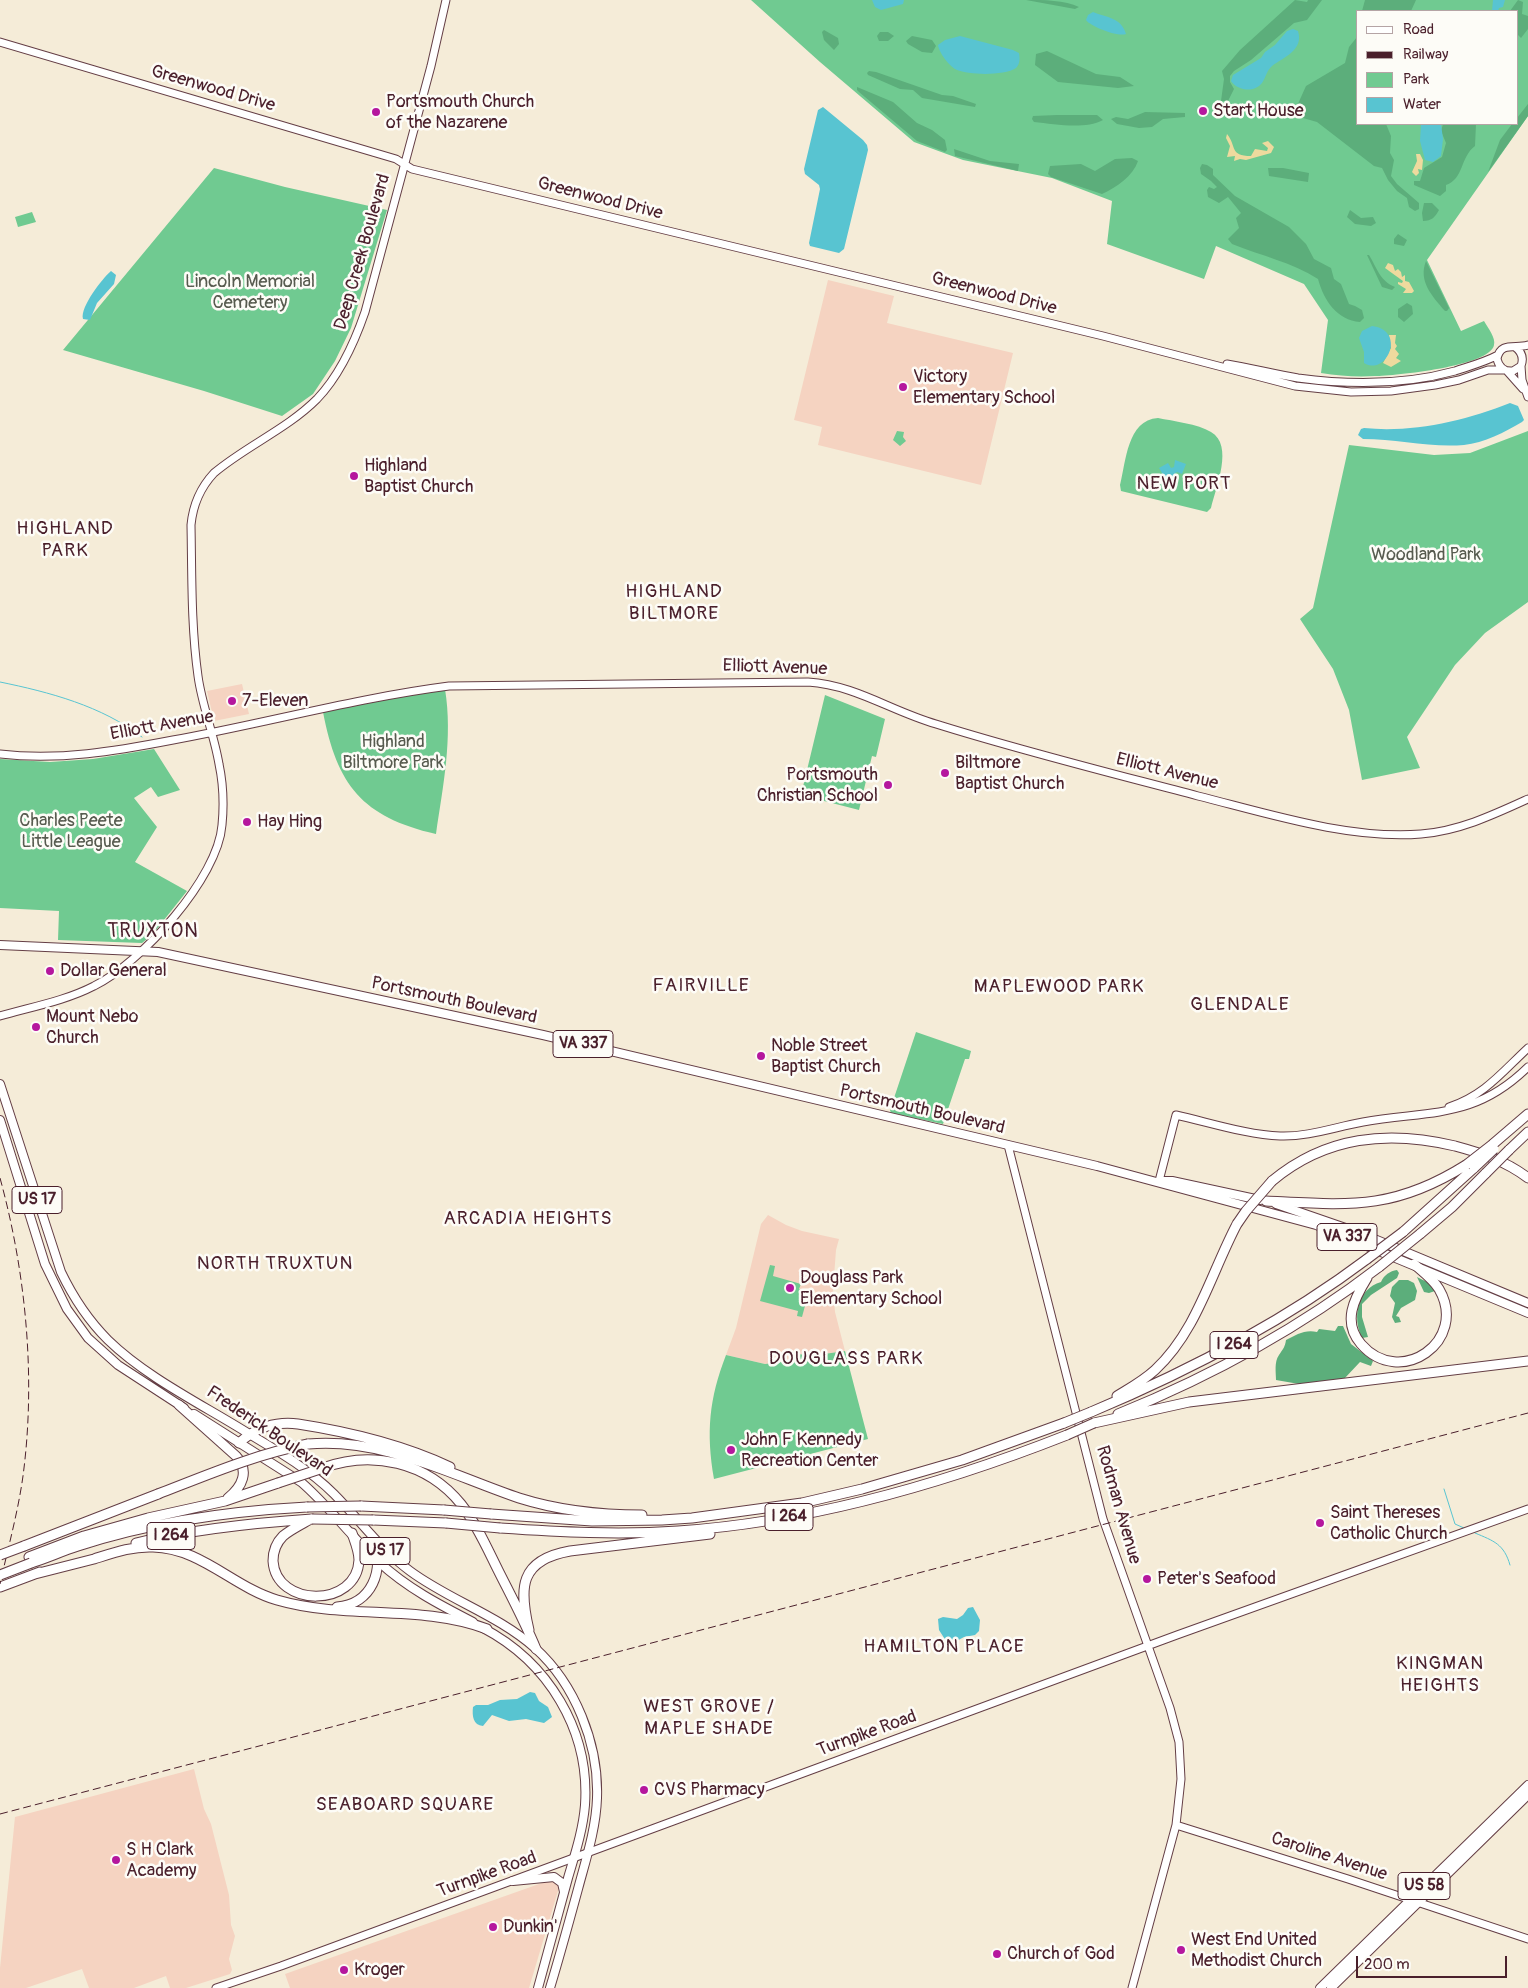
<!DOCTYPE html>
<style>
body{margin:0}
#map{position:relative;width:1528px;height:1988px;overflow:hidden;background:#f5ecd8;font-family:Pangolin,sans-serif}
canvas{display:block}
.legend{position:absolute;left:1356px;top:10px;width:162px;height:115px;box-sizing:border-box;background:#fdfcf7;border:1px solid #b5a4a5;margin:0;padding:6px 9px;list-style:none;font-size:15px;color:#4a1f2b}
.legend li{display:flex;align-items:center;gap:10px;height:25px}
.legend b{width:25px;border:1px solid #b5a4a5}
.scale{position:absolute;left:1356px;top:1956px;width:151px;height:22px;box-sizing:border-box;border:2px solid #4a1f2b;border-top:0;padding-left:6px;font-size:15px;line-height:18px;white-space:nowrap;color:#4a1f2b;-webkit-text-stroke:4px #fdfcf7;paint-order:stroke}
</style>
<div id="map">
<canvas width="1528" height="1988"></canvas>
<ul class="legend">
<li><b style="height:6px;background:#fff"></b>Road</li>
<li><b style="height:6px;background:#4a1f2b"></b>Railway</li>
<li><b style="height:14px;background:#70ca91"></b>Park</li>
<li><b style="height:14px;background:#58c4d1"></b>Water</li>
</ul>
<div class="scale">200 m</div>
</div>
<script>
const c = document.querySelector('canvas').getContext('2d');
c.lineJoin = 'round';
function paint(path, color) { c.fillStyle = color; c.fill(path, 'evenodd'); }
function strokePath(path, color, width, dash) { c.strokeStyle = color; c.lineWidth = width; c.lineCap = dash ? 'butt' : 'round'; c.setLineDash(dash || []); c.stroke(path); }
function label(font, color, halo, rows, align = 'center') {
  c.font = font + ' Pangolin,sans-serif'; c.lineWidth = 5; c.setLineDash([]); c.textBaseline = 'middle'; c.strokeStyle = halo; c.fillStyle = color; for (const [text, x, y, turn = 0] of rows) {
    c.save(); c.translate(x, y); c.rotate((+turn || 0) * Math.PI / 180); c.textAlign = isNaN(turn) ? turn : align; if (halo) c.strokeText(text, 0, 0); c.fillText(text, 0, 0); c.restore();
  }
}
const built = new Path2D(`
 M828,280L894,296L887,323L1013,353L981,485L818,445L822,427L794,420Z
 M242,684L249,714L214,721L207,691Z
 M768,1215L786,1225L802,1231L839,1239L836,1250L833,1290L835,1312L845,1351L810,1356L799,1354L798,1360L765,1364L726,1355L736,1328L761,1224Z
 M194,1769L204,1809L211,1824L229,1895L231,1925L235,1936L229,1959L232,1970L230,1974L186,1988H170L166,1976L134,1988H89L82,1969L26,1988H0V1968L15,1817Z
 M556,1878L561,1881L529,1988H290L285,1974Z`);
const green = new Path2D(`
 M751,0H1528V116L1427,260L1461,331L1484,321C1488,328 1496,338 1494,345C1491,366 1394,376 1375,376C1357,377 1339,376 1321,373L1328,320L1304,284L1216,246L1204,279L1107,244L1112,201L1052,178L963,160L914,142L820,62ZM1357,11H1517V124H1357Z
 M214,168L285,187L387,210L351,328L335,361L313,394L282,416L204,391L63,350Z
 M32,212L36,222L18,227L15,217Z
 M1158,418C1173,421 1198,424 1211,432C1234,445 1216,487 1211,508L1207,512L1121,491L1120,485C1126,462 1127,420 1158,418Z
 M897,431L904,432L903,437L906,441L900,446L893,440Z
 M1528,431V602L1485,633L1455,665L1407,737L1420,768L1362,780L1349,710L1333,669L1300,619L1313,608L1349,445L1434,455L1470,453Z
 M445,689C453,738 443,786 436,834C362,817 337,785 323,712L397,696Z
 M825,695L885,719L876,757L872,756L859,810L801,795Z
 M154,749L180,790L158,797L151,787L134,798L157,827L135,862L187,891L152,935L142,943L58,940L59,911L0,908V759L50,762L93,759Z
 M916,1032L971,1051L969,1059H965L943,1124L891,1113L890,1110Z
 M770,1265L775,1266L773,1276L801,1284L799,1289L809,1291L802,1317L797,1316L798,1311L760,1301Z
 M845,1351L868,1439L714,1479C706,1432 709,1399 726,1355L765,1364L798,1360L799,1354L810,1356Z`);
const forest = new Path2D(`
 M1026,0C1044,0 1065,0 1079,7L1075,9Z
 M1295,0L1307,2L1308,0H1322L1307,20L1294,23L1251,60L1234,71L1230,76V82L1234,89L1228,101H1221L1224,79L1222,71L1240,50Z
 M1365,0H1416L1411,11H1362Z
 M1518,0L1523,2L1522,14L1528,16V29L1521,38L1517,34V11H1510Z
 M824,30L838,38L839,44L834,50L824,40L822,32Z
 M880,32H888L894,36L888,41H879L877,36Z
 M912,36L932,40L936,46L932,53L922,52L908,44L906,41Z
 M1357,37V124H1386L1391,136L1390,153L1394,160L1391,176L1397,184L1419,203V209L1415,211L1409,207L1407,198L1397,191L1388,180L1382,168L1374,166L1317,122L1296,116L1290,111L1297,106L1306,86L1345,63L1349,47Z
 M1047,51L1096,74L1120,77L1134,86L1118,88L1058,82L1035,65L1036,54Z
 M869,71L876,72L942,95L953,96L976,104L975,107L922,98L913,90L900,89L868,75L867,73Z
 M857,87L893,102L917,123L932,130L945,140L947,150L945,152L917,141L859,92L857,90Z
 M1528,104V116L1488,172L1500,140L1512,124H1517V118Z
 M1145,112L1185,113V117L1163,119L1152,127L1139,128L1117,124L1111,119L1116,117L1128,119Z
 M1057,115H1097L1103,120C1084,130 1055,124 1034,122L1032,119L1033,116Z
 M1443,124H1476L1475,146C1460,157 1464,179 1446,185V191L1440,196L1414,185V181H1420L1424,168L1442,157L1446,143L1441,131Z
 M954,149L990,161L1019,164L1018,171L955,156Z
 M1132,158L1138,161C1133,176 1117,187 1102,194L1051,177L1048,174L1050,166L1081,164L1095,171L1115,159Z
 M1202,164L1207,165L1213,169V175L1235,196L1289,227L1306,244L1314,259L1331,268L1334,279L1341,284L1349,304L1355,306L1362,310L1364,318L1360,322C1337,320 1324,301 1318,279C1291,262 1262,256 1232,244L1228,239L1239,228L1236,218L1241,213L1228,197L1219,203L1208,197L1207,190L1209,187L1214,189L1217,187L1211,181L1201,174L1200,168Z
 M1268,168H1283L1309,173L1308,182L1269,176Z
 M1424,203H1432L1439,210C1435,217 1432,221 1423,221L1422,213Z
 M1350,210L1361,218L1373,217L1376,223L1371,226L1355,224L1347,217Z
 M1398,234L1407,240L1404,246L1394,244V239Z
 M1367,255H1369C1377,268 1380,281 1395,287L1392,290L1382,287Z
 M1426,261L1449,308L1447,311H1445C1432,296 1418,281 1426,261Z
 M1407,303L1412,306L1413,314L1404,322L1398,317V309Z
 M1397,1270L1399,1273L1397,1278L1371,1295L1362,1304V1317L1368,1337L1362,1338C1352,1317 1357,1289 1381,1282C1384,1275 1390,1271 1397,1270Z
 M1417,1277L1431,1284L1435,1291L1429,1293L1424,1292Z
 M1399,1280H1408L1414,1283L1417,1291L1415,1300L1401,1308L1396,1316L1399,1317L1401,1322L1395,1323L1392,1317L1395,1303L1390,1296L1392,1287Z
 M1338,1326H1343L1351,1344L1373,1361L1371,1366L1360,1362L1344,1379L1299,1384L1276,1380C1276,1372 1274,1362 1279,1355C1283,1349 1285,1347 1286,1340C1296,1335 1305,1329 1317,1332L1319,1329L1335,1331Z`);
const sand = new Path2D(`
 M1227,134C1237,146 1229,156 1251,156L1255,149L1267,151L1268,148L1262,143L1268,141L1274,147L1271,153L1246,160L1240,159L1234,161L1235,156L1227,157L1230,146L1226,138Z
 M1416,154H1420L1423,160L1422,170L1418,169L1419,173L1416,176L1412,172L1417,161Z
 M1388,263L1393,265L1395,271L1398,269L1401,272L1402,277L1405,275V281L1409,282L1414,291L1412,293H1403L1406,289L1398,284V282L1402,283L1403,281C1396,276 1392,273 1385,268Z
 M1389,335H1396L1395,343L1397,346L1395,349L1399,354L1396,358L1401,361L1391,367L1383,363L1391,348Z`);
const water = new Path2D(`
 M872,0H904L903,4L881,10L875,7Z
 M1493,0H1505L1503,7L1499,8L1498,11H1492Z
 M1093,12C1107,18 1121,17 1126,34C1118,37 1091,27 1086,20L1088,15Z
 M1293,29L1298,31C1304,50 1284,57 1272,66C1267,70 1266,77 1262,83C1254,93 1238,91 1231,81L1233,75L1261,58L1265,52L1275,45L1287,31Z
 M960,36L1013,50L1019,53C1020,59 1020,64 1016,68C1004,76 969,75 957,70C950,67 939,53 938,45L945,40Z
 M823,107L863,140L867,145L868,150L844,249L839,253L810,246L809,243L820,189L819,185L805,174L804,169L818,110Z
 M1421,124H1441L1443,139L1441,156L1433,162L1425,160L1420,141Z
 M111,271L116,275L114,284L97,303L90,320L83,319C80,307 102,279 111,271Z
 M1372,326C1407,330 1387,377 1364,363V352L1359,338L1362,331Z
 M1510,403L1518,406L1524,420L1522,422C1505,432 1484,443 1464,445C1431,448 1397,439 1363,439L1358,435L1361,429L1364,428C1412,433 1465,421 1510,403Z
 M1175,460L1186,464L1182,474L1177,472L1174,474L1176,476L1173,485L1164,482L1165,478L1159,468L1168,463L1171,468L1174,467Z
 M973,1607L980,1620L979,1631L975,1635L964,1637L953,1643L946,1641L939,1630L938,1619L943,1617L957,1619L963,1615L968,1608Z
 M530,1692L535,1693L539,1701L548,1707L552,1717L544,1723L526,1719L509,1721L492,1715L483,1726C473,1725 472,1716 473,1707L476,1705H488L500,1700L517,1699Z`);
const stream = new Path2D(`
 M0,682C49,692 102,706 142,737
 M1444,1489L1455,1524L1464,1528
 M1475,1533C1494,1541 1504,1544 1510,1565`);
const secondary = new Path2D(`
 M0,42L396,159L412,169L1103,336L1295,386L1351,392L1391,391L1435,385L1459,380L1488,370H1503
 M1515,347C1522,352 1524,358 1521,366L1513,371C1504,372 1499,367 1497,359C1500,341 1516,349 1528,345
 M1227,364C1251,368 1274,374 1298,378C1350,385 1404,385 1455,371C1470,366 1485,362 1498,355
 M1521,366L1522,380L1528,397
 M1507,371L1523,389
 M0,754C59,761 116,751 173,740C266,723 356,698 449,686L808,682C855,685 891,711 936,724C1022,751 1111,773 1198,796C1266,813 1350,840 1421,834C1459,831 1493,815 1528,799
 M0,1016C31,1007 65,1001 94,986C141,963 218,878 222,825C224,805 223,783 219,764C214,734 202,706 198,676C191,626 192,575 191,525C193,504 200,488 214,473C246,446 287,429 317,399C339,376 355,341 365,312L431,66L446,0
 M1449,1107C1485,1095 1502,1072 1528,1048
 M1008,1145L1103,1519L1170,1708L1179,1742L1181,1779L1176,1825L1132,1988
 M1159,1181L1176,1115C1208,1122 1248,1135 1280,1136C1308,1137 1335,1127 1363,1122C1430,1110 1474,1120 1528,1067
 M1176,1825L1348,1879L1528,1939
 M216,1988L281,1966L1177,1635L1528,1509`);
const primary = new Path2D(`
 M0,945L158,952L543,1035L1097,1166L1316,1225L1528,1313
 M0,1084L61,1272C73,1297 88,1320 108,1340C146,1377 201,1404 246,1432C276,1450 309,1469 334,1494C360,1520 380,1549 410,1571C449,1600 498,1615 535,1648C575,1684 599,1744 597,1798C596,1829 586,1859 578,1889C569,1922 560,1955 550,1988
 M0,1120L45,1264L67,1309L88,1338L118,1365L184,1408
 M1161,1181H1172L1260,1200
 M1276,1204L1360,1233L1528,1303
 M194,1414L301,1482C329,1506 351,1537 379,1562C407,1588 440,1605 473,1622
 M483,1628C548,1662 590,1730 585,1805C583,1830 575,1854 568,1878C558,1915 548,1951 538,1988
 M513,1881L554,1877L562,1883L564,1892
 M1320,1988L1528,1785
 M1331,1988L1528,1795`);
const highway = new Path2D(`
 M1493,1144L1528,1114
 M1509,1150L1528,1132
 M1272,1181C1326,1136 1388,1130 1455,1146C1481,1153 1506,1161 1528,1178
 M1266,1201C1348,1205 1393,1211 1466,1165
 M1403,1232L1474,1168
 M1420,1234L1452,1207L1486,1173
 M1367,1278C1354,1299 1342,1322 1361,1344C1400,1389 1469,1341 1439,1289C1433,1279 1423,1272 1414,1264
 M1117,1396C1130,1388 1143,1381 1155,1370C1197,1331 1211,1273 1237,1224
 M179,1405L236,1456C250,1471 242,1487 228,1498
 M1091,1412C1189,1371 1282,1323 1367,1259
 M1118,1414C1209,1377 1301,1327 1379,1267
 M1094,1423L1189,1402L1528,1361
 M239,1443C255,1428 276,1421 298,1424C350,1432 403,1445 450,1467
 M308,1444C382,1437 451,1475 519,1498C560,1511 600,1515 642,1515
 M323,1468C372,1450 427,1462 461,1504C476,1523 487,1548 498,1570C511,1596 525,1622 536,1649
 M361,1506L444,1510
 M491,1514L592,1521L662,1520L692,1518L802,1503L862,1489L962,1460L1064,1423
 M309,1520C300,1525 290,1530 283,1536C276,1543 273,1552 273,1561C276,1608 357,1608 359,1560C359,1551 355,1542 352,1533
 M373,1520L446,1523
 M500,1528C560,1532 619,1535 678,1531C812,1522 943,1484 1067,1435
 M136,1543C194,1529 252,1523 312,1519
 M24,1546L158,1494
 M29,1557L84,1536L148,1518L225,1501L278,1483
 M31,1563C47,1558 62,1551 78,1546C151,1522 231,1511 307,1507
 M35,1574C55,1569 74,1564 94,1559C113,1553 132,1546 153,1547C201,1548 233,1587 277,1600C346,1620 420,1604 487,1629
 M0,1587L40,1572
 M337,1607C372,1604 385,1570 373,1540
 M529,1630C519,1588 519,1560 570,1551L710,1534`);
const rail = new Path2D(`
 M0,1178C26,1273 36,1378 23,1476C18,1512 8,1548 0,1584
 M0,1814L1528,1413`);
const highwayBridge = new Path2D(`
 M1466,1165L1493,1144
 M1474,1168L1494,1149
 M1486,1173L1509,1150
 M1237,1224L1246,1211L1272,1181
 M1367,1259L1403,1232
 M1379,1267L1420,1234
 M1064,1423L1091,1412
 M1067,1435L1094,1423
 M278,1483L323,1468
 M158,1494C207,1475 256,1454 308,1444
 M307,1507L361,1506
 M444,1510L491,1514
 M312,1519L373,1520
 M446,1523L500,1528
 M0,1555L24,1546
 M0,1575L31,1563`);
const markers = [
 [1203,111,5,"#b5179e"],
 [376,112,5,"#b5179e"],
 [903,387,5,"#b5179e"],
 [354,476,5,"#b5179e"],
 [232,701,5,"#b5179e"],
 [945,773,5,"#b5179e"],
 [888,785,5,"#b5179e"],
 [247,822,5,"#b5179e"],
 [50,971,5,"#b5179e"],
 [36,1027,5,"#b5179e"],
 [761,1056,5,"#b5179e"],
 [790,1288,5,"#b5179e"],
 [731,1450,5,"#b5179e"],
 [1320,1523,5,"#b5179e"],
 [1147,1579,5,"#b5179e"],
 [644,1790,5,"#b5179e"],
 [116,1860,5,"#b5179e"],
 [493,1927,5,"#b5179e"],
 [1181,1950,5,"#b5179e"],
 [997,1954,5,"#b5179e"],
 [344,1970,5,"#b5179e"]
];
const shields = [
 [583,1044,60],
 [37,1200,50],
 [1347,1237,60],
 [1234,1345,48],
 [789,1517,48],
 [171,1536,48],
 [385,1551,50],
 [1424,1886,52]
];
const shieldNames = [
 ["VA 337",583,1044],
 ["US 17",37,1200],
 ["VA 337",1347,1237],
 ["I 264",1234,1345],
 ["I 264",789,1517],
 ["I 264",171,1536],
 ["US 17",385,1551],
 ["US 58",1424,1886]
];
const streetNames = [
 ["Greenwood Drive",213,89,16],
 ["Greenwood Drive",600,199,14],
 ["Deep Creek Boulevard",363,252,-74],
 ["Greenwood Drive",994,294,14],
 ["Elliott Avenue",775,668,2],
 ["Elliott Avenue",162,726,-10],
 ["Elliott Avenue",1167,772,14],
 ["Portsmouth Boulevard",454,1001,12],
 ["Portsmouth Boulevard",922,1110,13],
 ["Frederick Boulevard",269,1432,34],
 ["Rodman Avenue",1118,1505,74],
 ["Turnpike Road",867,1734,-20],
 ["Caroline Avenue",1329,1857,18],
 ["Turnpike Road",487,1875,-20]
];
const poiNames = [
 ["Portsmouth Church",386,102],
 ["of the Nazarene",386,123],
 ["Start House",1213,111],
 ["Victory",913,377],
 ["Elementary School",913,398],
 ["Highland",364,466],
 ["Baptist Church",364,487],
 ["7-Eleven",242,701],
 ["Biltmore",955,763],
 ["Baptist Church",955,784],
 ["Portsmouth",878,775,"right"],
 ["Christian School",878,796,"right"],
 ["Hay Hing",257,822],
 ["Dollar General",60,971],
 ["Mount Nebo",46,1017],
 ["Church",46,1038],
 ["Noble Street",771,1046],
 ["Baptist Church",771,1067],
 ["Douglass Park",800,1278],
 ["Elementary School",800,1299],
 ["John F Kennedy",741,1440],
 ["Recreation Center",741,1461],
 ["Saint Thereses",1330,1513],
 ["Catholic Church",1330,1534],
 ["Peter's Seafood",1157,1579],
 ["CVS Pharmacy",654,1790],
 ["S H Clark",126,1850],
 ["Academy",126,1871],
 ["Dunkin'",503,1927],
 ["West End United",1191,1940],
 ["Methodist Church",1191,1961],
 ["Church of God",1007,1954],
 ["Kroger",354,1970]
];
const parkNames = [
 ["Lincoln Memorial",250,282],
 ["Cemetery",250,303],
 ["Woodland Park",1426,555],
 ["Highland",393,742],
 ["Biltmore Park",393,763],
 ["Charles Peete",71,821],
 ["Little League",71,842]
];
const neighbourhoodNames = [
 ["NEW PORT",1184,484],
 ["HIGHLAND",65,529],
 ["PARK",65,551],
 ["HIGHLAND",674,592],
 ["BILTMORE",674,614],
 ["FAIRVILLE",701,986],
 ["MAPLEWOOD PARK",1059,987],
 ["GLENDALE",1240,1005],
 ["ARCADIA HEIGHTS",528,1219],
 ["NORTH TRUXTUN",275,1264],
 ["DOUGLASS PARK",846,1359],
 ["HAMILTON PLACE",944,1647],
 ["KINGMAN",1440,1664],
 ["HEIGHTS",1440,1686],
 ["WEST GROVE /",709,1707],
 ["MAPLE SHADE",709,1729],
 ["SEABOARD SQUARE",405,1805]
];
const quarterNames = [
 ["TRUXTON",153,932]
];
paint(built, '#f5d3c1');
paint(green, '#70ca91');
paint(forest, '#5cae7b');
paint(sand, '#eeda9e');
paint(water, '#58c4d1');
strokePath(stream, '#58c4d1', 1);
strokePath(secondary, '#643e45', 9);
strokePath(primary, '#643e45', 10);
strokePath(highway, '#643e45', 11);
strokePath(secondary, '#fff', 7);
strokePath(primary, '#fff', 8);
strokePath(highway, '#fff', 9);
strokePath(rail, '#4a1f2b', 1, [8, 4]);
strokePath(highwayBridge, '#643e45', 11, []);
strokePath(highwayBridge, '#fff', 9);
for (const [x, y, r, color] of markers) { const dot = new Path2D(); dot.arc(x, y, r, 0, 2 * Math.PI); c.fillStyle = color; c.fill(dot); strokePath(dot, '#fdfcf7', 2); }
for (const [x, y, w] of shields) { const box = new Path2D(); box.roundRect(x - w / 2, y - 13.5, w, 27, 4); c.fillStyle = '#fdfcf7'; c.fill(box); strokePath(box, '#4a1f2b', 1); }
label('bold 16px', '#4a1f2b', null, shieldNames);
label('18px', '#4a1f2b', '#fdfcf7', streetNames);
label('18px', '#4a1f2b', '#fdfcf7', poiNames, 'left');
label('18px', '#575b4f', '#fdfcf7', parkNames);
c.letterSpacing = '1px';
label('19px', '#4a1f2b', '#fdfcf7', neighbourhoodNames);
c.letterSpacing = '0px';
c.letterSpacing = '1px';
label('20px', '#4a1f2b', '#fdfcf7', quarterNames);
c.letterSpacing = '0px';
</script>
